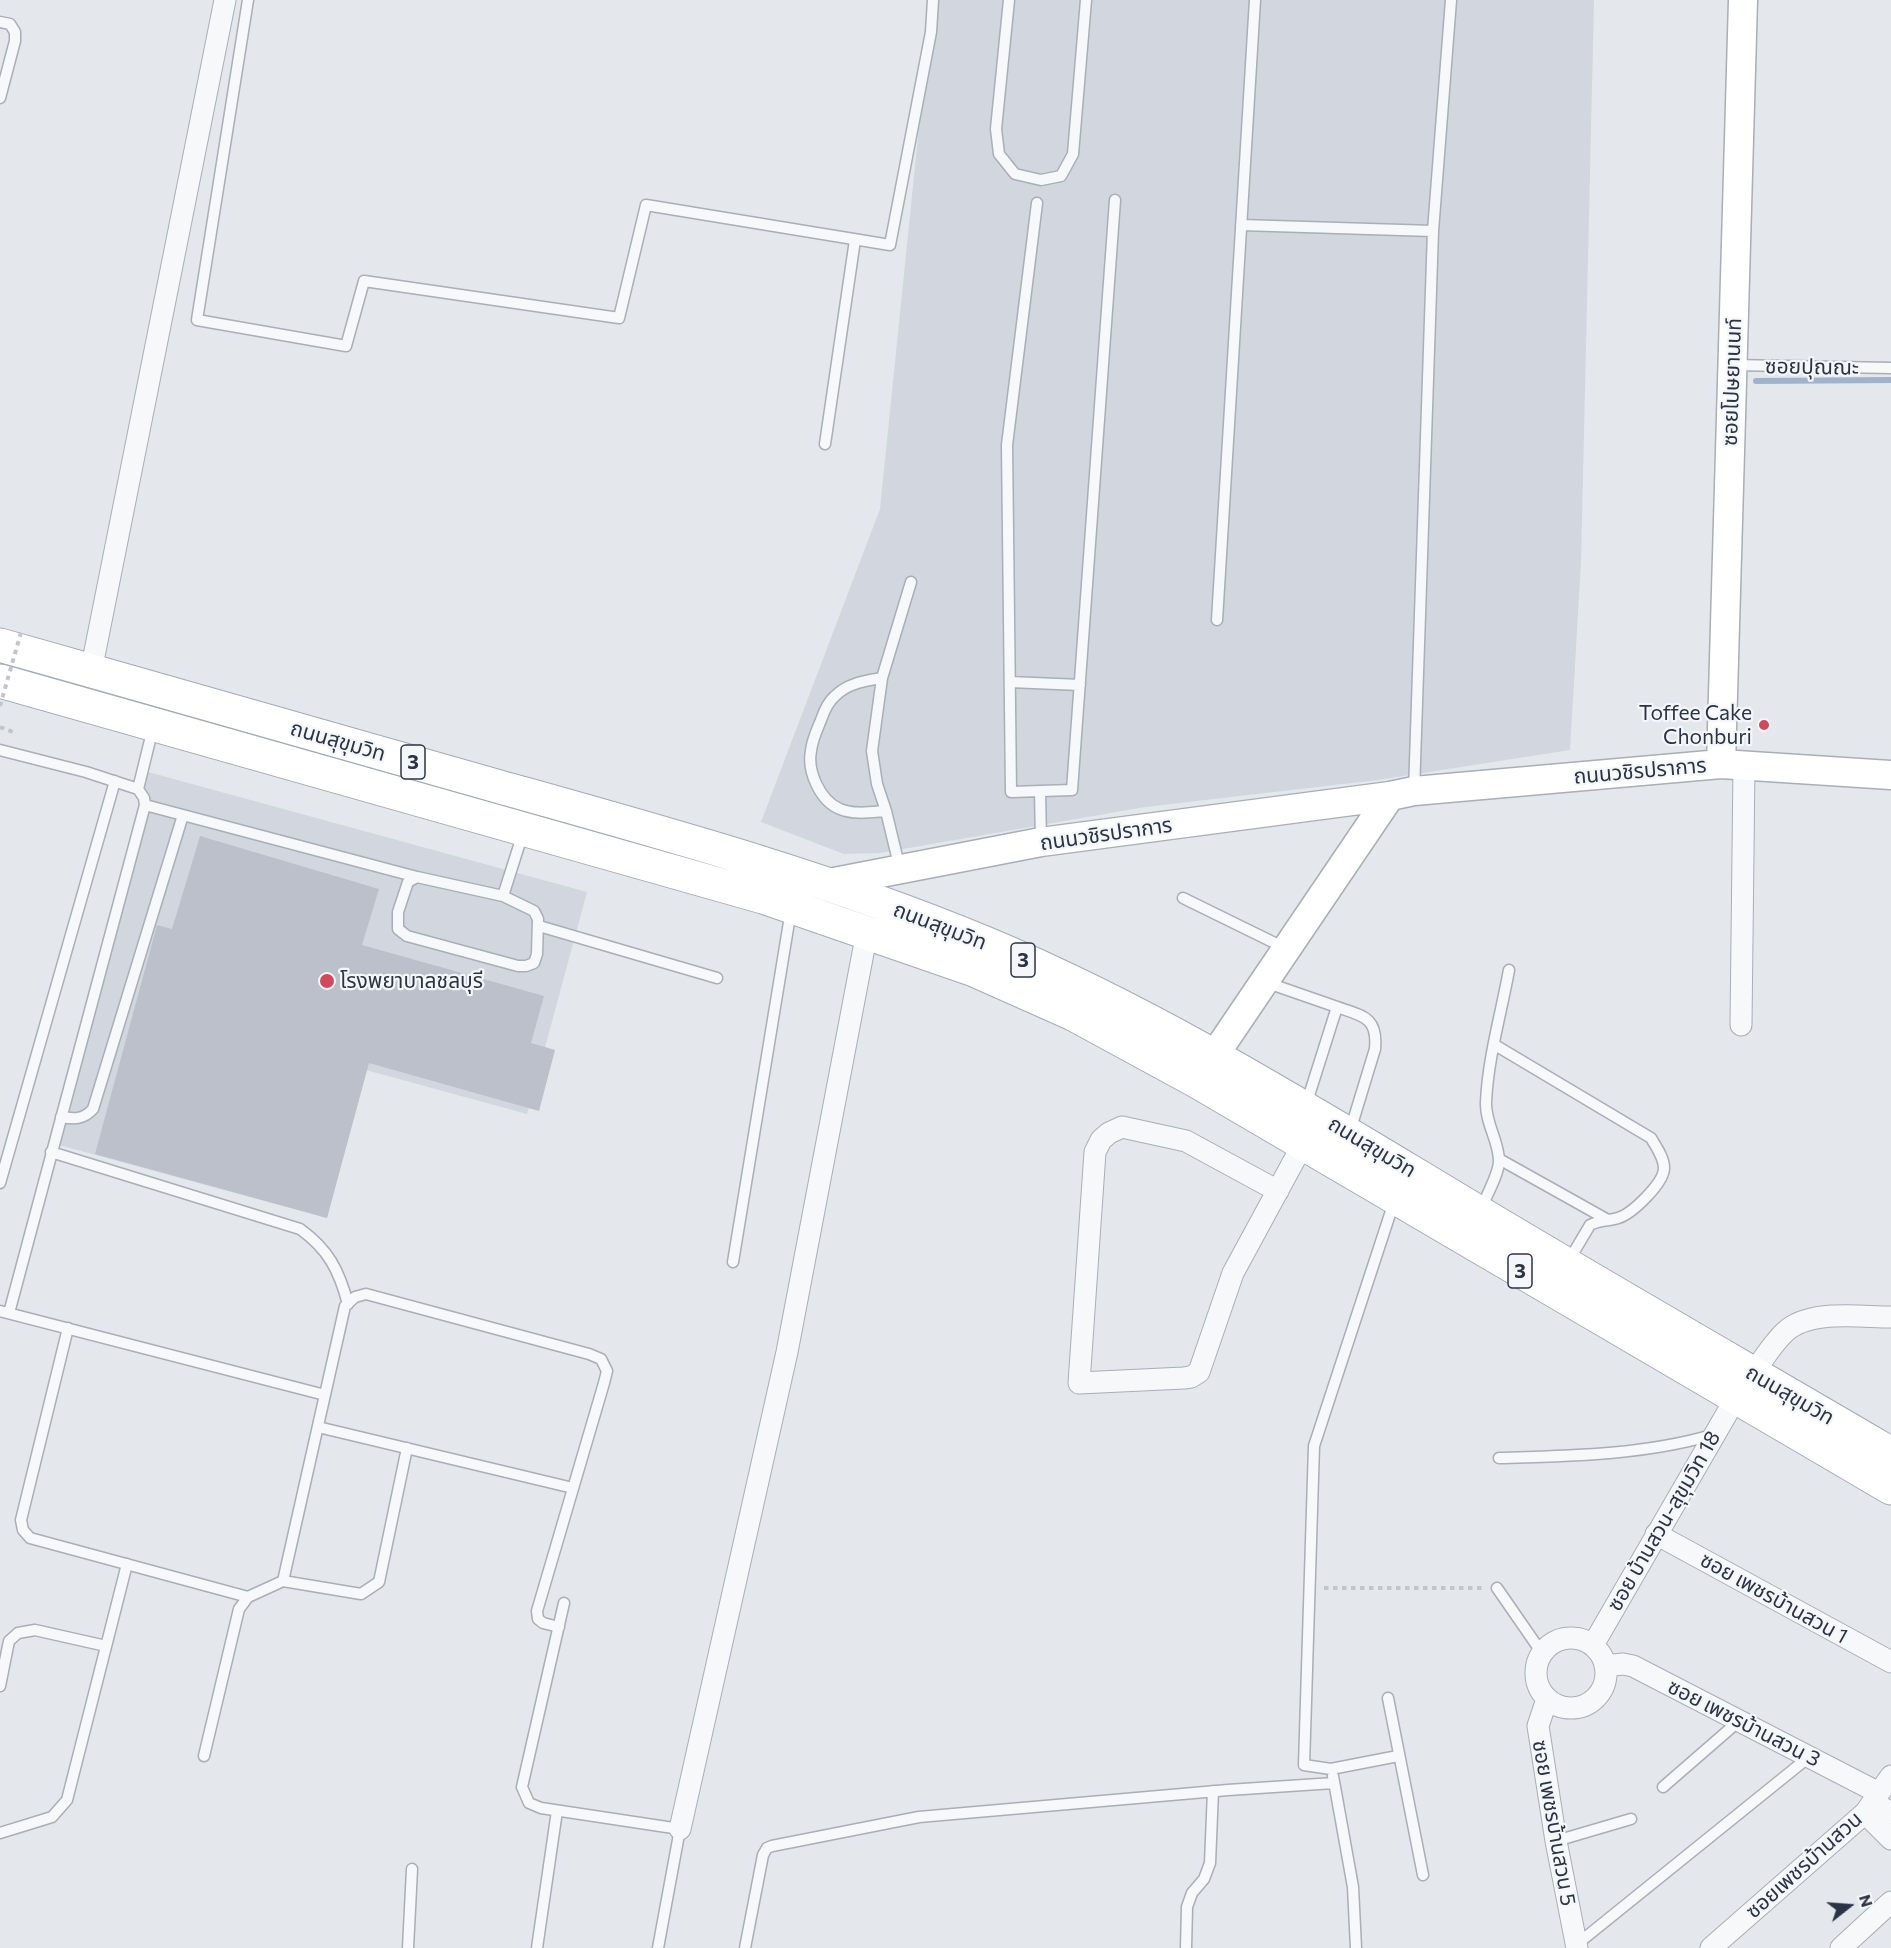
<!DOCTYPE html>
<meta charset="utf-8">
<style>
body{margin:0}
#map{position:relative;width:1891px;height:1948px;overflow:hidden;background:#e4e7ec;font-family:Commissioner,sans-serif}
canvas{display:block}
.north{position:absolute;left:1819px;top:1876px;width:60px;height:60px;-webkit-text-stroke:4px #f4f6f9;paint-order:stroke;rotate:73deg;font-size:16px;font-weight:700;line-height:24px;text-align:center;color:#2b3445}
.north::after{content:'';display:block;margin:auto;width:21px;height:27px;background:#2b3445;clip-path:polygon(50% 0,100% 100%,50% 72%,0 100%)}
</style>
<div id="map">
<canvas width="1891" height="1948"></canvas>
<div class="north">N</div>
</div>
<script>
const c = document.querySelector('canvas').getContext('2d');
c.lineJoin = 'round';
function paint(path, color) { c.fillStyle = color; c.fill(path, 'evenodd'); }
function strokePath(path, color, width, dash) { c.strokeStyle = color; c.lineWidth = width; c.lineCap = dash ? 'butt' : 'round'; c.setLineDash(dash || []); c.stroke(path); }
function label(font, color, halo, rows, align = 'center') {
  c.font = font + ' Commissioner,"Noto Sans Thai",sans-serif'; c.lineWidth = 4.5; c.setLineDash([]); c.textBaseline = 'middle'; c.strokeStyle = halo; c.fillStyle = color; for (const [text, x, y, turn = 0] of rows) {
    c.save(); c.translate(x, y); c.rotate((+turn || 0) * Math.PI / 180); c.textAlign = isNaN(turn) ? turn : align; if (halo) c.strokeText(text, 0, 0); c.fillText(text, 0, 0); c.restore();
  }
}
const built = new Path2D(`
 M932,0H1594L1581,562L1570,750L1378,780L1145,807L880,853L844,854L761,822L880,509Z
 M148,772L587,892L527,1114L366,1070L327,1218L48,1142Z`);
const stream = new Path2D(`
 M1756,381L1891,380`);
const building = new Path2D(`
 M200,836L379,889L362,945L544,996L531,1043L555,1050L539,1111L369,1063L327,1218L95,1154L157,925L172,929Z`);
const path = new Path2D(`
 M0,727L13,732
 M1324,1588H1485`);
const lane = new Path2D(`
 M248,0L197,320L346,346L364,281L619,318L646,205L890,245L931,32L933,0
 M1009,0L996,129L999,154L1015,174L1041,180L1061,176L1073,154L1086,0
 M0,22L10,24L15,32V41L0,98
 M1037,203L1007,445L1011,792L1072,790L1115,200
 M1241,225L1433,231
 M1733,365L1891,368
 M825,444L855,240
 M1217,620L1255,0
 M882,678C865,681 848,683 835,696C828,702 824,711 821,720C817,730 812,740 811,751C807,771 820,801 840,809C854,815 872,812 886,811
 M1010,682L1080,685
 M0,750L86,772L138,789L144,798L145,805L9,1313
 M138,789L153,728
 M1040,791L1041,842
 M1414,791L1433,231L1451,0
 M145,805L417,877L503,896L534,911L538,919L537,954L534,963L526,966H518L407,936L398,929V912L408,882L417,877
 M900,869L886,811L877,784L872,751L882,678L911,582
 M503,896L523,833
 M1183,898L1287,949
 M539,926L717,978
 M1265,982L1337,1007
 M1495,1045L1651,1138C1656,1147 1664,1157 1664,1168C1664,1183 1632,1214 1618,1218C1609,1221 1599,1220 1590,1225L1568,1262
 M1306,1105L1337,1007C1363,1016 1378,1017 1375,1049L1350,1131
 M61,1117C74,1119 83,1120 93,1109L183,815
 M51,1152L300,1229C328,1249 339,1270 348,1304
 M1499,1159L1608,1220
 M0,1183L115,781
 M1394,1202L1314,1446L1304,1765L1331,1769L1398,1756
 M1481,1209C1486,1196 1499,1174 1499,1161C1499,1141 1485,1123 1486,1102C1488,1058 1501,1014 1509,970
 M733,1262L791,910
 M0,1311L325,1395
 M68,1328L21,1520L23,1530L30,1538L248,1597
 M318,1427L573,1488
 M1499,1458C1570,1456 1643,1455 1712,1435
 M283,1581L361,1594L379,1582L407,1448
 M1497,1588L1542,1653
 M564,1603L522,1787L529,1803L541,1808L680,1829L658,1948
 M0,1686L9,1641L18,1633L35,1630L106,1646
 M1388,1698L1423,1875
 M204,1756L239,1609L248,1597L283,1581L345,1306L355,1297L366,1294L589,1354L601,1359L607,1371L604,1383L537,1611L538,1619L543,1623L559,1627
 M1333,1776L1353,1887L1356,1948
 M1663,1787L1739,1721
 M0,1833L52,1817L67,1800L127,1564
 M1556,1841L1631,1819
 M1576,1945L1809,1757
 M408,1948L412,1869
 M537,1948L557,1811
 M745,1948L763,1855L767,1848L772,1846L919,1817L1228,1790L1334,1783
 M1186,1948L1187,1907L1192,1893L1204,1879L1210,1863L1213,1791`);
const street = new Path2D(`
 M91,671L225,0
 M1741,1025L1744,765
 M1278,1191L1186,1141L1122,1127L1109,1133L1101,1140L1095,1152L1079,1383L1184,1378L1191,1377L1199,1372L1233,1273L1303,1144
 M1753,1373C1763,1360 1773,1343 1785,1332C1809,1309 1860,1317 1891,1317
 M1656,1534L1891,1662
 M1536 1673a35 35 0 1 1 70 0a35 35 0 1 1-70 0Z
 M1593,1645L1737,1396
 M1605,1666L1623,1664L1633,1666L1879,1793
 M1547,1699L1538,1726L1556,1841L1577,1948
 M1873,1802L1891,1813
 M1865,1813L1891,1839
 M680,1829L787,1352L867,932
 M1711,1948L1865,1813L1891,1776
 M1841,1948L1891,1902`);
const secondary = new Path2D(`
 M1721,764L1743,0
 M824,884L1041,842L1390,796L1414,791L1721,764L1891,775
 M1201,1075L1390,796`);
const primary = new Path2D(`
 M0,645C167,692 334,740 500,787C664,833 829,878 985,943C1158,1015 1318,1116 1478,1212C1615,1294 1753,1373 1891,1454
 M0,681L763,897L974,970L1073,1014L1198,1082L1891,1488`);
const pathBridge = new Path2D(`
 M0,706L22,629`);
const markers = [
 [1764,725,6,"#d1495b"],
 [327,981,8,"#d1495b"]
];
const shields = [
 [413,762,24],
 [1023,960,24],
 [1520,1271,24]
];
const shieldNames = [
 ["3",413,762],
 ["3",1023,960],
 ["3",1520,1271]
];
const streetNames = [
 ["ซอยปุณณะ",1812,367,1],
 ["ซอยโปษยานนท์",1732,382,-88],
 ["ถนนสุขุมวิท",338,741,16],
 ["ถนนวชิรปราการ",1640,771,-5],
 ["ถนนวชิรปราการ",1106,834,-8],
 ["ถนนสุขุมวิท",940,926,21],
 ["ถนนสุขุมวิท",1372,1147,31],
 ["ถนนสุขุมวิท",1790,1395,30],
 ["ซอย บ้านสวน-สุขุมวิท 18",1664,1521,-60],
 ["ซอย เพชรบ้านสวน 1",1774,1598,29],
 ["ซอย เพชรบ้านสวน 3",1744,1723,27],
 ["ซอย เพชรบ้านสวน 5",1554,1823,80],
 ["ซอยเพชรบ้านสวน",1804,1865,-42]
];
const poiNames = [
 ["Toffee Cake",1752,713],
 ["Chonburi",1752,737],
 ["โรงพยาบาลชลบุรี",340,981,"left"]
];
paint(built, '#d2d6de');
strokePath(stream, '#9fb4cc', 6);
paint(building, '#bbc0ca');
strokePath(lane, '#a9aeb7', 13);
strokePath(street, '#a9aeb7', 23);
strokePath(secondary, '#a9aeb7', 31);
strokePath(primary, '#a3abb8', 35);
strokePath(path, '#c2c5cb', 4, [4.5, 4.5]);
strokePath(lane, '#f7f8fa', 10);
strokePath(street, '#f7f8fa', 21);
strokePath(secondary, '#fff', 28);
strokePath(primary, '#fff', 33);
strokePath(pathBridge, '#c2c5cb', 4, [4.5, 4.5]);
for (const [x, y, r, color] of markers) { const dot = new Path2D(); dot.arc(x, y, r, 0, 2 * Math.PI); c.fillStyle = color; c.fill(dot); strokePath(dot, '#f4f6f9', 2); }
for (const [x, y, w] of shields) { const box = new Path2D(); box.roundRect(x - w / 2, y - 17, w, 34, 4.5); c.fillStyle = '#f4f6f9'; c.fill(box); strokePath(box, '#2b3445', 1.5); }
label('bold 20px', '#2b3445', null, shieldNames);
label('21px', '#2b3445', '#f4f6f9', streetNames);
label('21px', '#2b3445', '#f4f6f9', poiNames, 'right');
</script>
